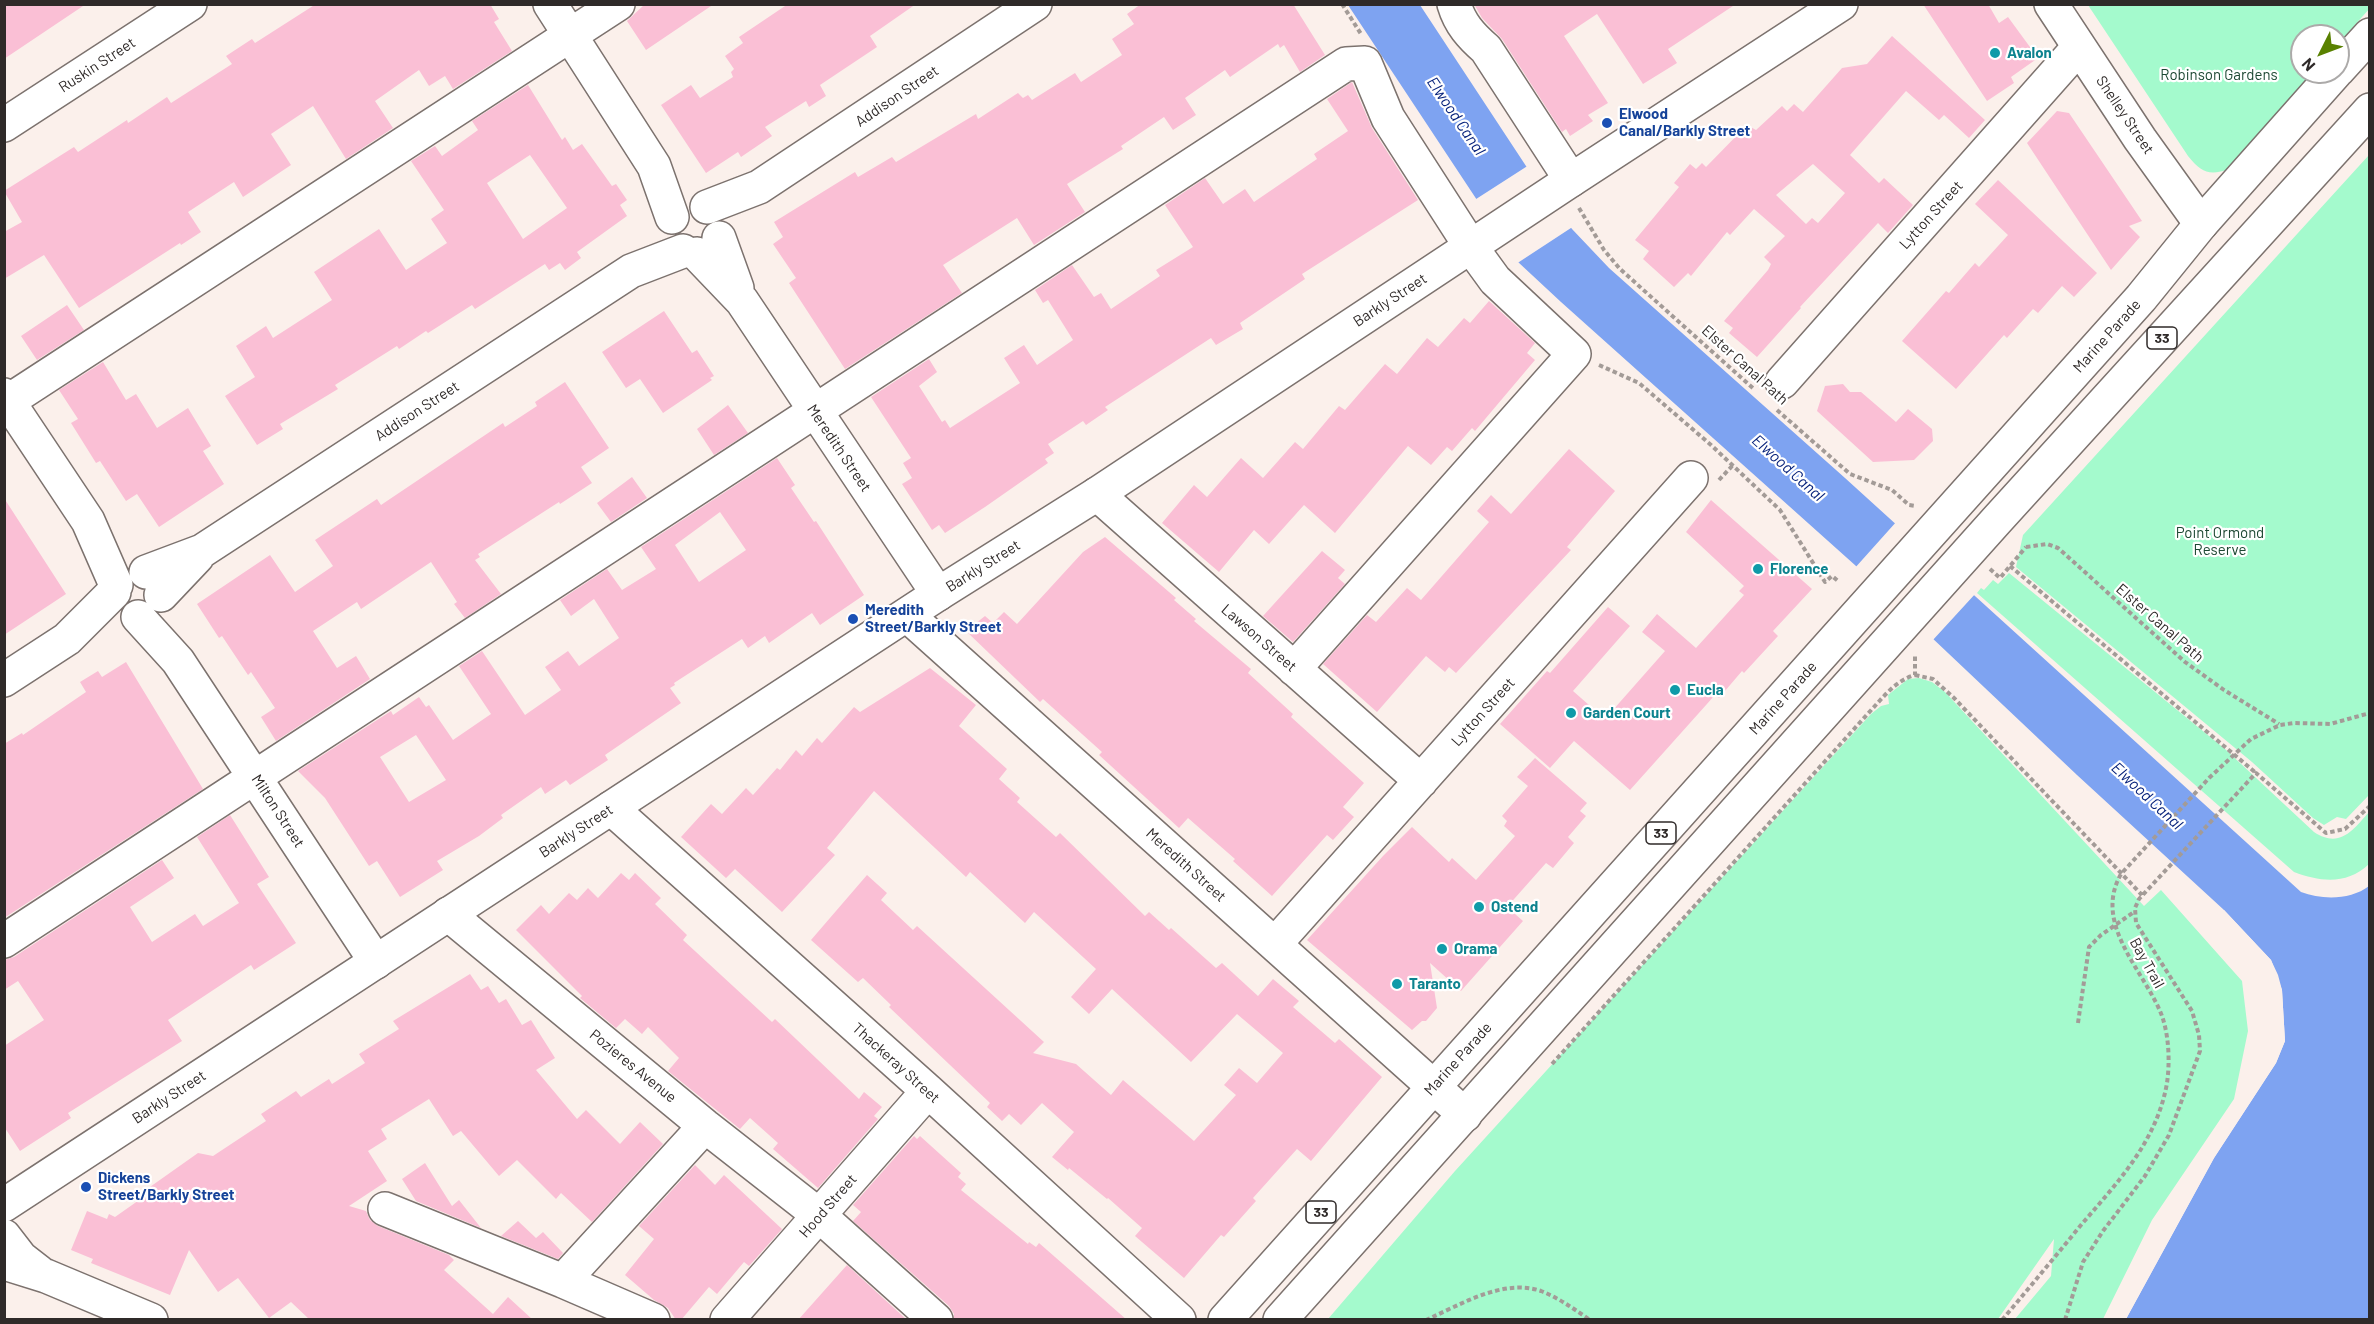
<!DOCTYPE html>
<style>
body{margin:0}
#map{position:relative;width:2374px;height:1324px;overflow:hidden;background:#fbf0eb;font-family:Barlow,sans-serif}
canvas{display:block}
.frame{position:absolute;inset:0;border:6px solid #2f2a29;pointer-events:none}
.north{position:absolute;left:2290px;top:24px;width:60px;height:60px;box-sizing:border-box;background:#fff;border:2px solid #acaaa9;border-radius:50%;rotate:228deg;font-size:16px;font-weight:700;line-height:24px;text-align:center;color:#2f2a29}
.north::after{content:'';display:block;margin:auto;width:21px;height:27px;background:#598100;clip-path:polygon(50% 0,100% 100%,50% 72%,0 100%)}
</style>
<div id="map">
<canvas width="2374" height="1324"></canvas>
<div class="frame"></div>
<div class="north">N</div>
</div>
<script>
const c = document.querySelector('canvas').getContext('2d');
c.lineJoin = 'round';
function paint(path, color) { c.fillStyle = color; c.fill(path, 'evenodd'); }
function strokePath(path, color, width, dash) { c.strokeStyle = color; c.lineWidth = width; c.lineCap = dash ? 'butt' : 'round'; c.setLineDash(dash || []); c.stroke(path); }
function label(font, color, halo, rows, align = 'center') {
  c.font = font + ' Barlow,sans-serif'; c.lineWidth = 4.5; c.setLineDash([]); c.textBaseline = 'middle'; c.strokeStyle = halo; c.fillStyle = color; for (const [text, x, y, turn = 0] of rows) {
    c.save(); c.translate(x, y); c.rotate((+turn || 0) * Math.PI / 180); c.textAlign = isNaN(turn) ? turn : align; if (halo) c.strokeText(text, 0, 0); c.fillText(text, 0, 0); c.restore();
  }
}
const green = new Path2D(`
 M2369,4L2370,8L2338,44V36H2302V72H2314L2230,169C2209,176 2202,173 2188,156L2088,5Z
 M2369,155V795L2346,819L2337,817L2324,825L2313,818L2252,762L2016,567L2023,535Z
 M2009,573L2225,749L2314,832C2340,849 2353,830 2369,812V864C2347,885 2321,882 2294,872L1977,593L1981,588L1984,590L1993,580L1998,584Z
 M1919,678L1932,682L1945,692L2144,906L2161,890L2242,981L2248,1031L2234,1099L2152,1220L2103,1319H2015L2051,1276L2054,1239L1998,1319H1328L1455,1171L1871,714L1881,706L1889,704L1888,695L1908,679Z`);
const water = new Path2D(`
 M1348,5H1420L1526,166L1572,229L1609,268L1845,478L2301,892C2322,900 2351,900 2369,886V1319H2126L2214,1158L2276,1063L2285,1041L2282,990L2271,960L2224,910L2077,775L1856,566L1561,302L1518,262Z`);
const pier = new Path2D(`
 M1529,165L1574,226L1516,264L1473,201Z
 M1897,521L1976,593L1932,641L1854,569Z
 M2224,910L2271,960L2278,975L2282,990L2285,1041L2276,1063L2214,1158L2126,1319L2123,1320L2211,1156L2273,1061L2282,1040L2279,990L2276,976L2268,962L2222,912Z`);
const building = new Path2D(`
 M4,4H86L4,59Z
 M316,4H490L499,19L494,22L512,51L453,89L445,76L429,86L419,70L375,101L393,128L346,159L313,106L271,134L291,165L243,197L234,182L188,212L201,232L181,245L180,243L79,308L44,255L4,279V232L22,222L4,191L74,147L78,152L127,120L128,123L167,97L171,103L232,64L226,56L252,39L255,43Z
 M645,4H714L646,50L627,21Z
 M788,4H916L870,36L877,47L820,85L826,96L809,107L806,101L765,127L772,136L741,157L738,152L706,173L661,105L691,85L700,98L733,77L731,72L734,69L725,56L743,43L739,37Z
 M1141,4H1293L1325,55L1300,72L1284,45L1280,48L1278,44L1230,77L1225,70L1185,98L1196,115L1173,130L1164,117L1121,146L1123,149L1067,184L1085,212L1034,245L1017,218L943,265L962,293L845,369L789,283L796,278L773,244L783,237L774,222L855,172L858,177L892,157L896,162L976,114L978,119L1018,93L1023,98L1028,95L1032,100L1075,73L1081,82L1122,55L1112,39L1134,24L1127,14Z
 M1474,4H1736L1668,49L1677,63L1643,84L1597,14L1564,36L1608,103L1588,115L1593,121L1570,136L1566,129L1562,132L1502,39L1482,18Z
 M1923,4H1988L1999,23L2008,17L2038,58L2011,77L2014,83L1987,101Z
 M1892,36L1985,120L1969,138L1944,115L1939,120L1906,91L1850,155L1879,183L1884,178L1913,205L1888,233L1878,223L1800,307L1801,308L1757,357L1729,333L1733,328L1724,321L1768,270L1771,264L1764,257L1785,236L1754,209L1730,235L1727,232L1691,276L1688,273L1674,287L1643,259L1649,251L1635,240L1679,187L1674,183L1690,164L1696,169L1702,163L1706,167L1747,125L1756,130L1782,106L1787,111L1794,104L1803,112L1842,68L1867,64ZM1813,164L1845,193L1818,223L1812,218L1806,224L1776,195Z
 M1352,82L1372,128L1418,200L1302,274L1305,279L1240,323L1243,329L1216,345L1211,338L1105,407L1108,410L1086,425L1083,421L1048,444L1054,453L1045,459L1048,463L985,507L945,533L939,525L932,530L902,484L912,478L903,463L911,458L871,397L929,359L937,372L919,386L942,422L945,420L950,428L1020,383L1004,358L1024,345L1037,365L1073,340L1048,300L1043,303L1035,290L1072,265L1094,297L1101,293L1111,309L1160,276L1156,270L1193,247L1165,205L1205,178L1223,204L1245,189L1254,202L1317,159L1314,154L1348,131L1327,99Z
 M528,85L562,140L565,137L573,150L582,144L612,186L616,184L627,200L620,205L627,216L577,252L581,258L565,270L560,263L549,270L545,264L475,309L472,305L428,333L426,331L399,349L397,346L335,385L338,389L280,424L283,429L257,445L225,396L255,377L236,346L266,326L273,338L332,300L314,272L379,229L406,270L447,243L431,219L444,210L411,161L435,146L442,156L478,130L472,121ZM530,155L567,208L523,239L487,183Z
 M2057,111L2069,113L2142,221L2129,226L2140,237L2111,270L2027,143Z
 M1998,180L2097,273L2074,297L2062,286L2038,313L2033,309L2007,338L2004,335L1956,389L1902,341L1946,291L1949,293L1975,263L1979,267L2008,235L1975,204Z
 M1489,301L1535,343L1527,353L1535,360L1475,431L1472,428L1452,451L1447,447L1431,465L1408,446L1335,533L1304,505L1269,544L1254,530L1219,572L1162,523L1194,485L1207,497L1241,458L1263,478L1295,442L1303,449L1339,406L1345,410L1385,364L1397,374L1427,338L1438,347L1464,318L1470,323Z
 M67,305L84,330L37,360L21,336Z
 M664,311L692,353L697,350L714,376L710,378L712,380L663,413L640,379L626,388L602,352Z
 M103,362L126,400L136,394L157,428L188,408L211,446L203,451L224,484L159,527L137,494L126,501L100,461L96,463L71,423L78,419L59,390Z
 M565,382L609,448L581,467L592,483L560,504L559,502L478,554L480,557L475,560L501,594L465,618L454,604L457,602L431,562L361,609L357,602L313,631L337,668L356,656L370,679L276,741L261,717L275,708L251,672L248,675L222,636L219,638L197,604L270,555L295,592L333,566L315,540L377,499L381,505L503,423L505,427L537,406L535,402Z
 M1843,384L1850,392H1861L1896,422L1908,409L1932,429L1933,441L1914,460L1873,462L1817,411L1825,386Z
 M728,405L748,433L714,455L697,429Z
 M1569,449L1615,491L1567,547L1571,550L1456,673L1449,667L1445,672L1426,656L1377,712L1323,664L1367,615L1376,622L1407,588L1421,600L1489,522L1477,511L1491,495L1511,514Z
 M777,458L795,485L791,488L814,522L816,521L864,595L820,625L812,613L769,643L765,636L748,648L742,639L674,683L675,685L670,688L681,703L605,755L608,760L570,785L566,780L545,794L541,787L501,815L503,818L479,836L437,861L443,870L400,897L377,861L369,866L325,798L298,771L391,711L393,715L419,697L426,707L429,705L453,740L491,714L459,666L482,651L525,715L561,690L545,667L568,651L579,666L619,638L594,599L571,616L560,600L607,569L622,590L656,569L641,547ZM720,512L746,550L699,582L675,545ZM416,735L446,780L409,802L380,757Z
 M632,477L647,498L611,522L597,503Z
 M4,498L66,594L4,635Z
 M1711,500L1812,589L1773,631L1778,636L1744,673L1742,671L1719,698L1715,695L1630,790L1574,741L1550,768L1500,724L1547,671L1550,673L1608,607L1630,626L1573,691L1605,719L1665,651L1642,632L1657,614L1696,648L1744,595L1739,591L1744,586L1686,532Z
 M1105,537L1176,598L1174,600L1196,619L1194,621L1251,669L1248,673L1293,714L1291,717L1364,783L1343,807L1354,817L1333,840L1327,835L1272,896L1233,861L1235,859L1188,818L1179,828L1099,755L1102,752L1043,699L1040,702L966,631L985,616L993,623L1004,612L1017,624L1083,552Z
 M1322,551L1345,570L1338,578L1345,584L1293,642L1263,616Z
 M126,662L203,789L4,918V744L22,733L23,735L86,692L80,682L98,671L102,677Z
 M930,668L976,705L959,726L1007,769L999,779L1020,798L1017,802L1056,837L1060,833L1145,916L1149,912L1169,930L1171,928L1216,968L1222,963L1258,996L1273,979L1299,1001L1293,1007L1335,1043L1339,1039L1382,1077L1311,1161L1297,1149L1253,1198L1256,1201L1224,1237L1221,1235L1184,1278L1135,1236L1142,1228L1108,1198L1107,1199L1069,1168L1068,1170L1052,1157L1074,1132L1042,1103L1021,1125L1009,1114L1002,1121L987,1107L990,1103L889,1007L891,1005L863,978L858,982L811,940L867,875L887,893L881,900L913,930L917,926L1044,1042L1033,1053L1076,1064L1111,1095L1123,1080L1194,1141L1236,1095L1224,1085L1239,1068L1257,1083L1283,1053L1237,1014L1191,1062L1112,989L1089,1014L1071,997L1096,969L1034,912L1025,923L970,872L966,877L874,791L827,848L835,855L782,912L735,869L726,878L681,837L711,804L722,814L746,788L753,795L777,768L780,770L796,750L802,756L817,738L822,743L854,707L860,712Z
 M1535,758L1587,803L1580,811L1586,816L1568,837L1574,843L1553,868L1546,863L1507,907L1523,921L1461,991L1430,963L1437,1008L1426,1021H1422L1412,1030L1307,940L1383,856L1412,827L1449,862L1452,858L1476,880L1515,836L1504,826L1507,821L1502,816L1528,786L1517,777Z
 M230,815L269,877L257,884L296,943L254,970L251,965L168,1020L182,1041L68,1113L71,1118L20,1151L5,1128L4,1046L44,1020L18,981L4,990V960L14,957L162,860L174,878L130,907L152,942L195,914L203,926L239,903L197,837Z
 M621,873L629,880L635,873L661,898L655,904L687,935L683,940L772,1022L775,1019L859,1099L864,1092L882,1107L874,1116L878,1119L818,1188L773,1149L778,1143L750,1118L740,1129L668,1071L679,1058L648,1027L642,1034L625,1019L616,1028L580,998L582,996L516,930L541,905L549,914L569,893L577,900L588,888L598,898Z
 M470,974L481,990L488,986L499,1003L506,999L522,1025L531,1020L555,1058L536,1070L577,1119L586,1110L620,1144L640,1122L663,1144L592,1222L561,1193L556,1199L517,1160L499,1176L461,1131L453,1136L429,1099L381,1129L387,1139L368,1151L387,1181L349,1206L366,1211L370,1220L378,1226L449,1255L454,1260L444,1270L493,1314L508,1297L533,1320H310L291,1302L269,1318L238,1278L218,1292L189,1250L170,1295L91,1263L93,1259L71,1250L87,1211L107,1219L109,1214L115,1217L142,1198L140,1194L198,1153L213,1156L266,1121L261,1114L296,1091L301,1097L329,1079L332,1084L365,1063L359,1054L399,1029L393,1021Z
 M914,1136L917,1139L920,1136L961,1173L958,1177L966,1184L961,1190L1028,1244L1029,1242L1036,1247L1039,1243L1127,1320H954V1314L949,1306L853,1221L861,1212L853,1205Z
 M425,1163L452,1206L459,1200L481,1228L416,1201L402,1179Z
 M695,1165L715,1185L724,1175L782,1229L749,1266L744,1262L717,1294L709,1287L681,1320H676L668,1308L654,1300L625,1275L654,1239L639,1226Z
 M518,1221L536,1238L543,1232L563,1253L558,1259L501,1236Z
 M847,1265L907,1320H798Z`);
const path = new Path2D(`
 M1342,4L1361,34
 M1579,208L1604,250L1620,269L1754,389
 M1599,365L1639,383L1711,445L1780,510L1825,582L1832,576L1838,581
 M1777,410L1850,474L1892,490L1909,505L1916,506
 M1719,480L1733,465
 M2026,547L2047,544L2058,548L2185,662L2224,690L2279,724
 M2010,566L2256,773
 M1990,569L2000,578L2026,547
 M1915,675L1933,679L1954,698L2142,895
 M2078,1023L2089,947L2101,935L2134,912
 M1552,1064L1873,708C1885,695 1897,680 1915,675V655
 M1426,1320C1460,1305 1503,1278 1541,1291C1559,1298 1574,1309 1590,1320
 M2002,1320C2029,1288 2055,1257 2081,1225C2118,1182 2157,1141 2167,1083C2170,1062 2169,1036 2162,1016C2145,971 2092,925 2121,874L2209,778L2251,739L2280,725L2294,723L2330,724L2370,713
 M2065,1320L2083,1262L2103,1231L2145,1176L2169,1135L2200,1051L2199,1035L2192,1011L2136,923L2135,908L2139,899L2256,773L2326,833L2345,829L2370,806`);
const minor = new Path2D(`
 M550,4L654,166L672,217
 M1454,4C1460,24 1471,36 1486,49L1571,180
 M2051,4L2140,139L2201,224
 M4,125L190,4
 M707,207L759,187L1035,4
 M719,238L737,288
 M697,254L742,301L938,594
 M1782,382L2079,47
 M4,395L88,521L116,585
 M4,404L618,4
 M1097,494L1421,781
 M146,572L202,551L631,271L683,251
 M161,595L197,557
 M907,615L1465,1115
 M138,617L178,661L376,962
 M4,680L67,639L114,592
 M611,808L928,1091L1179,1320
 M448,914L705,1126L820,1216L936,1320
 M4,941L1346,64L1365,63L1388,118L1471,247L1495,280L1574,354L1294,669
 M1275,944L1691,478
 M385,1209L563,1281L653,1320
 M4,1236L21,1258L39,1272
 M4,1263L46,1276L151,1320
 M563,1281L705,1126
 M727,1320L928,1091`);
const major = new Path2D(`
 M2338,70L2370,35
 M4,1205L938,594L1097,494L1565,184L1841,4
 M1225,1320L2141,298L2201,224L2336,72
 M1280,1320L1996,521L2370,110`);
const markers = [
 [1995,53,6,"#0f9aa8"],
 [1607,123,6,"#1a4fb4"],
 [1758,569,6,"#0f9aa8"],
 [853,619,6,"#1a4fb4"],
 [1675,690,6,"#0f9aa8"],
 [1571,713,6,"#0f9aa8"],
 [1479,907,6,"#0f9aa8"],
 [1442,949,6,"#0f9aa8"],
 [1397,984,6,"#0f9aa8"],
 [86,1187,6,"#1a4fb4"]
];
const shields = [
 [2162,338,30],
 [1661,833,30],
 [1321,1212,30]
];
const shieldNames = [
 ["33",2162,338],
 ["33",1661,833],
 ["33",1321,1212]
];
const cultureNames = [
 ["Avalon",2007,53],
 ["Florence",1770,569],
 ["Eucla",1687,690],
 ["Garden Court",1583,713],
 ["Ostend",1491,907],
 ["Orama",1454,949],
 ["Taranto",1409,984]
];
const streetNames = [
 ["Ruskin Street",97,65,-33],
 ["Addison Street",897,96,-34],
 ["Shelley Street",2125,115,56],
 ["Lytton Street",1931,215,-48],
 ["Barkly Street",1390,300,-33],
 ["Marine Parade",2107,336,-48],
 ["Elster Canal Path",1745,365,42],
 ["Addison Street",417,411,-33],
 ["Meredith Street",839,448,56],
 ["Barkly Street",983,566,-32],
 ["Elster Canal Path",2160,623,41],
 ["Lawson Street",1259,638,41],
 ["Marine Parade",1783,698,-48],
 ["Lytton Street",1483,712,-48],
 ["Milton Street",278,811,57],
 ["Barkly Street",576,831,-33],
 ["Meredith Street",1186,865,42],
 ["Bay Trail",2147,963,61],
 ["Marine Parade",1458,1059,-48],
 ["Thackeray Street",896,1063,42],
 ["Pozieres Avenue",633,1066,39],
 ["Barkly Street",169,1097,-33],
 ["Hood Street",828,1206,-49]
];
const parkNames = [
 ["Robinson Gardens",2219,75],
 ["Point Ormond",2220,533],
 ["Reserve",2220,550]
];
const transitNames = [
 ["Elwood",1619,114],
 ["Canal/Barkly Street",1619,131],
 ["Meredith",865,610],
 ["Street/Barkly Street",865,627],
 ["Dickens",98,1178],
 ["Street/Barkly Street",98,1195]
];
const waterNames = [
 ["Elwood Canal",1456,116,56],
 ["Elwood Canal",1788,468,42],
 ["Elwood Canal",2147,796,43]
];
paint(green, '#a4facd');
paint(water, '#7ea3f1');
paint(pier, '#fbf0eb');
paint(building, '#fabfd5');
strokePath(minor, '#7c726e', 36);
strokePath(major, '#7c726e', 36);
strokePath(path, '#a39b97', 4, [4.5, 3]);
strokePath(minor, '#fff', 33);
strokePath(major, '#fff', 33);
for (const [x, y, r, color] of markers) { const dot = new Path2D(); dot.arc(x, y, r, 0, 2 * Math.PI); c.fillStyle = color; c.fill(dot); strokePath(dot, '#fff', 2); }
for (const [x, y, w] of shields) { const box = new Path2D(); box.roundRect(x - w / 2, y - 11, w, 22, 4.5); c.fillStyle = '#fff'; c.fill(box); strokePath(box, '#2f2a29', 1.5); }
label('bold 14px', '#2f2a29', null, shieldNames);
label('bold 15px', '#0d838f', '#fff', cultureNames, 'left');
label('15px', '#2f2a29', '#fff', streetNames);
label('15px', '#1d4833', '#fff', parkNames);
label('bold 15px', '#164399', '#fff', transitNames, 'left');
label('italic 16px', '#07227b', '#fff', waterNames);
</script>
